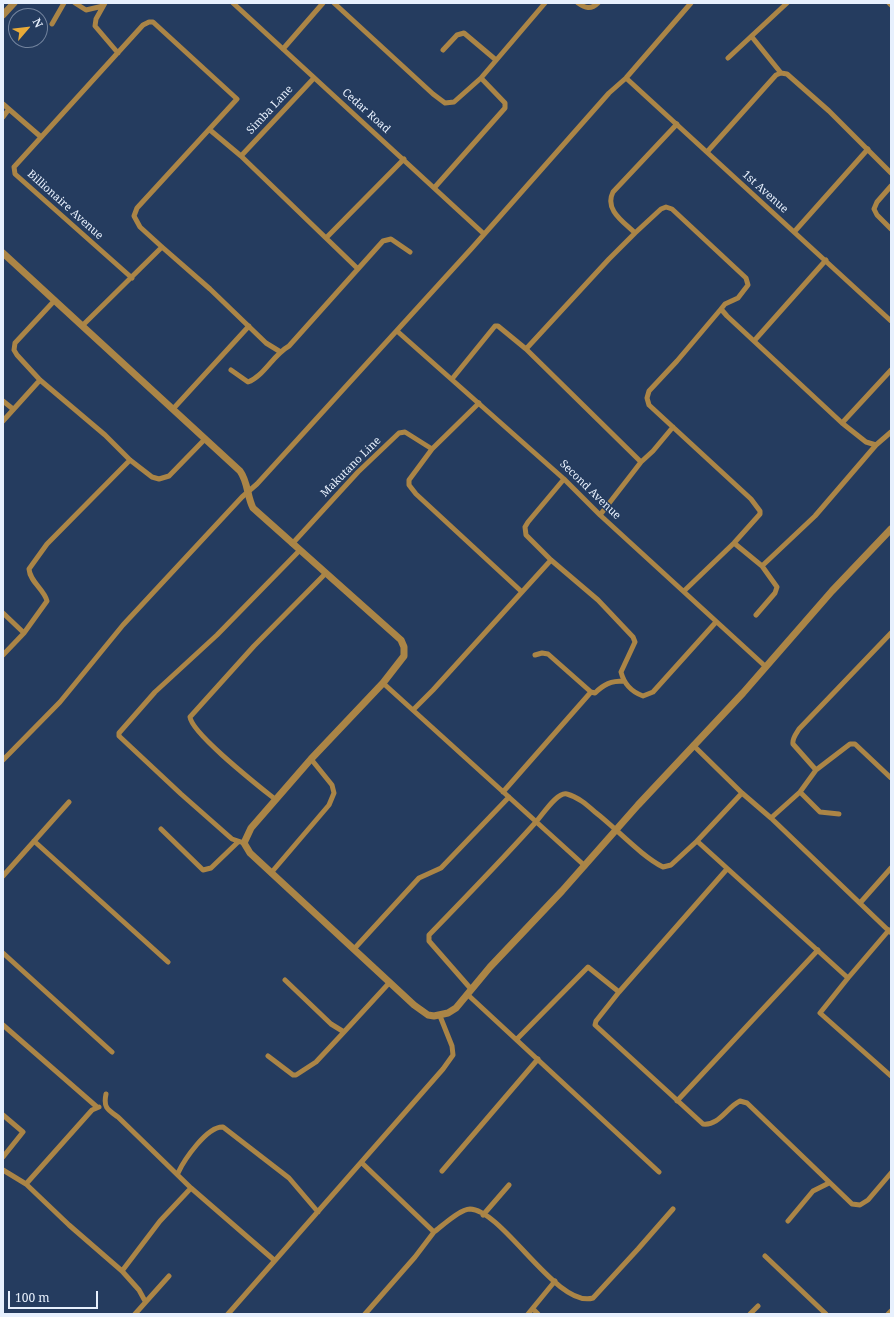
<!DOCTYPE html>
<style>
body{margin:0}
#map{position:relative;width:894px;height:1317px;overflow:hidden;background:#253c5f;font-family:"Noto Serif",serif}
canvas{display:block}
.frame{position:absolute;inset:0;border:4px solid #e7f0fd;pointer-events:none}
.north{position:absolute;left:8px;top:8px;width:40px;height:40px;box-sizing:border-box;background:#253c5f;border:1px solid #73849e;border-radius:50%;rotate:62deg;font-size:11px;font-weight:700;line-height:16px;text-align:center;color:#e7f0fd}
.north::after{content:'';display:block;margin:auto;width:14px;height:18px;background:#e9ab38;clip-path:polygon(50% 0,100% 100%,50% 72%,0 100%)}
.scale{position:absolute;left:8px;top:1291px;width:90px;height:18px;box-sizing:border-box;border:2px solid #e7f0fd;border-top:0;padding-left:5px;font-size:12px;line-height:14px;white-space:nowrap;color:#e7f0fd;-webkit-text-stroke:3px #253c5f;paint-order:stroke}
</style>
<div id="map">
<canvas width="894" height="1317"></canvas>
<div class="frame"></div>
<div class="north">N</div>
<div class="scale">100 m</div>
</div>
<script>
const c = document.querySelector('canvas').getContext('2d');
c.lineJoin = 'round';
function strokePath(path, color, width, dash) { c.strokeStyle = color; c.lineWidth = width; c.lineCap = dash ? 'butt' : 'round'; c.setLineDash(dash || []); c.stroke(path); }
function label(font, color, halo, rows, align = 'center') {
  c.font = font + ' "Noto Serif",serif'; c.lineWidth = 3; c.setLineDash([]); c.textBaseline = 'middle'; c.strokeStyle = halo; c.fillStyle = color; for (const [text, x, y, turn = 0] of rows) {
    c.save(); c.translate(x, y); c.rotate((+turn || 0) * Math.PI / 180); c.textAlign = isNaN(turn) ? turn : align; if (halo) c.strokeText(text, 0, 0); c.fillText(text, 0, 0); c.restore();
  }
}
const minor = new Path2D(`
 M75,3L86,10L103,6
 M105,3L96,19L95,26L118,53
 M233,3L484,234
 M334,3L433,94L445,103L454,102L481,78
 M578,3C585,8 591,10 598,3
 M889,3L891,5
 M52,24L64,3
 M752,37L781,73
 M283,49L323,3
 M443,50L457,35L464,33L496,60
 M728,58L787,3
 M626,78L891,321
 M3,104L41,137
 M3,117L9,109
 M677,124L613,192C604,210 624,222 635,233L661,209L666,207L672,209L746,278L748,285L738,298L725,304L721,309L727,316L842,423L866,442L876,445L891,432
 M210,130L241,156L357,268
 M707,152L776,75L781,73L787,74L829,111L891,173
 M241,156L314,78
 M891,186L877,202L874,209L877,215L891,229
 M435,187L505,108V103L481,78L545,3
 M795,231L868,149
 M327,237L404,159
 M132,278L15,174L14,167L143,25L149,22H153L237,99L137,208L134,216L140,227L162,247L210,289L266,343L279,351
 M55,300L15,343L14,350L17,355L40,380L105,435L130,460L152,477L159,479L169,476L205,439
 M83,325L162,247
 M397,331L564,479L600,515L766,667
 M754,341L826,260
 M526,349L609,259L635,233
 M231,370L248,382C263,377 273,355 289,346L383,241L391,239L410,252
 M452,379L495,326H498L526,349L641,462L600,515
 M3,401L13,409
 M479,403L432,449L409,480V485L416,494L522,592
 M173,409L249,326
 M3,421L40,380
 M842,423L891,370
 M641,462L653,451L673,427
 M564,479L528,522L525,527L526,535L551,560L598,600L633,637L635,642L621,672C624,684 632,692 643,696L653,692L716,622
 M734,543L762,566L777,587L775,593L756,615
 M292,544L358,472L399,433L405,432L432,449
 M762,566L815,516L876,445
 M684,591L734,543L760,514V511L751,499L649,405L647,398L649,391L677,361L721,309
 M3,613L24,633
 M3,655L24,633L47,601C44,589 30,582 29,569L47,544L130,460
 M535,655L542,653L548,654L591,692L595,693C604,684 611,681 624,681
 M383,683L585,866
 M413,710L433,690L551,560
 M693,745L742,793L771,818L890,932
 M3,760L60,702L123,625L242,497L257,484L472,248L609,93L626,78L691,3
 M816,770L793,744C792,738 796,734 799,729L891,633
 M503,792L591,692
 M800,792L820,812L839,814
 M742,793L697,841L848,978L889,930
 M276,800C260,787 192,734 190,717L254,646L325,574
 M771,818L800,792L816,770L850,744H855L891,778
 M161,829L203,870L211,868L238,842
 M34,841L168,962
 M244,843L232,839L181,794L119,736V733L155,692L217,635L300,550
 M727,869L619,992L596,1021L595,1025L703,1124C719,1126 727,1107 740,1101L747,1103L852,1204L860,1205L868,1200L891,1173
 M271,873L329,805L334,793L332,785L311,759
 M3,876L69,802
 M860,903L891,868
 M354,949L419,878L441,868L509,797
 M3,953L112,1052
 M848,978L820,1013L891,1076
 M285,980L331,1024L344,1032L390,982
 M471,989L429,941V935C465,898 501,861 535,823C542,816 557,791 567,794C578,797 587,805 595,812C616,828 641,856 663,867L671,865L697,841
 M467,994L659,1172
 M3,1025L97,1107
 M517,1039L588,967L619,992
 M268,1056L293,1075H296L316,1062L344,1032
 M106,1094C103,1108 108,1110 118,1117L191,1188L274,1260
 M677,1101L818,950
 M3,1115L23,1132L3,1157
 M362,1163L434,1232L415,1257L365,1314
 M3,1170L26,1184L69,1225L122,1271L139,1290L145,1301
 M442,1171L538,1059
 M178,1173C184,1160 207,1126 223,1127L289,1178L318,1212
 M26,1184L92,1110L99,1107
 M483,1215L509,1185
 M788,1221L813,1191L829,1183
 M434,1232C442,1226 460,1209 470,1209C503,1210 557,1309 593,1298L638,1249L673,1209
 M765,1256L826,1314
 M122,1271L160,1221L191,1188
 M533,1309L538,1314
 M135,1314L169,1276
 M228,1314L443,1069L453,1055L452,1046L440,1016
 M528,1314L555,1281
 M750,1314L758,1306
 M888,1314L891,1311`);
const tertiary = new Path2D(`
 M3,15L14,3
 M3,253L240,471C248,482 247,496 253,508L401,640L404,647V656L383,683L311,759L251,828L244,843L250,853L414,1005L428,1015L434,1016L448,1013L456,1008L490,967L562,891L638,805L743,693L832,591L891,529`);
const streetNames = [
 ["Simba Lane",270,110,-47],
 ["Cedar Road",366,111,42],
 ["1st Avenue",765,192,42],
 ["Billionaire Avenue",65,205,42],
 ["Makutano Line",351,467,-45],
 ["Second Avenue",590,490,44]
];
strokePath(minor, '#ab8546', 5);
strokePath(tertiary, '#ab8546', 7);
label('11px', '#e7f0fd', '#253c5f', streetNames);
</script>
